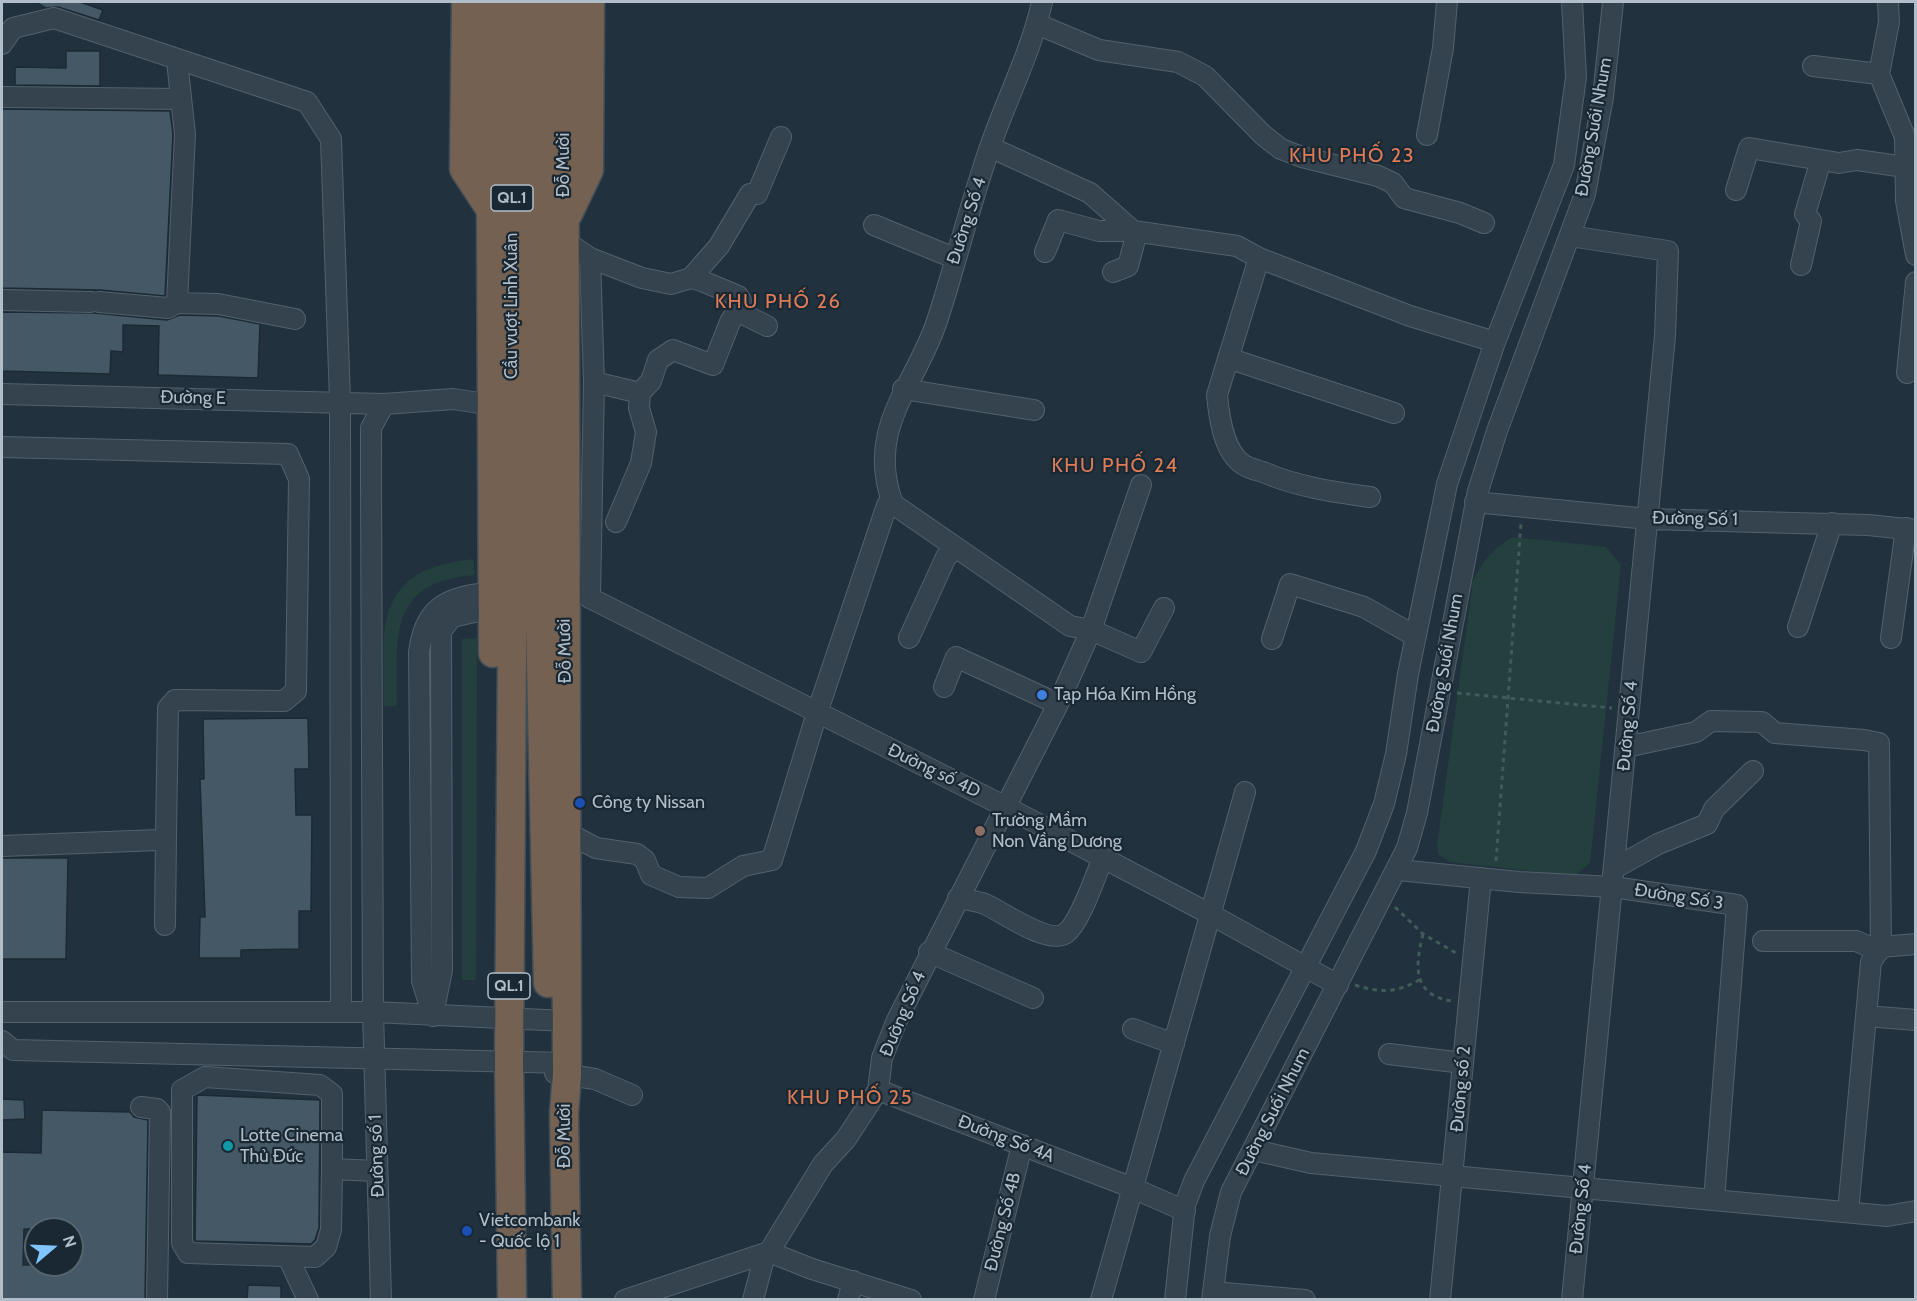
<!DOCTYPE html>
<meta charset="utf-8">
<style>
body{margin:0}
#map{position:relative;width:1917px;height:1301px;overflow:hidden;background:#21323e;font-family:Cabin,sans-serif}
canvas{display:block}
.frame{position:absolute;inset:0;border:3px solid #b1beca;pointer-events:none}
.north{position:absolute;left:24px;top:1217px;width:60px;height:60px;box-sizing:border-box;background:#1a2833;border:2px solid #56646f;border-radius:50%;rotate:71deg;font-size:16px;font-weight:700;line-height:24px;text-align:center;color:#b1beca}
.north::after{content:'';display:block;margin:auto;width:21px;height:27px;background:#80c5ff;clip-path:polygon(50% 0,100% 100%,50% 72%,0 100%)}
</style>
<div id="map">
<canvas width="1917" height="1301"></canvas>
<div class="frame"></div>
<div class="north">N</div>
</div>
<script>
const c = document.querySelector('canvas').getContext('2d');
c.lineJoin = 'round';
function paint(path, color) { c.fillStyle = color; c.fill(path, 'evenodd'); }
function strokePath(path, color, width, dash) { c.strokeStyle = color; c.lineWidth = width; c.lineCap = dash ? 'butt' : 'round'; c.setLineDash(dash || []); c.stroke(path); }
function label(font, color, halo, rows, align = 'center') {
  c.font = font + ' Cabin,sans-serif'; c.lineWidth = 4.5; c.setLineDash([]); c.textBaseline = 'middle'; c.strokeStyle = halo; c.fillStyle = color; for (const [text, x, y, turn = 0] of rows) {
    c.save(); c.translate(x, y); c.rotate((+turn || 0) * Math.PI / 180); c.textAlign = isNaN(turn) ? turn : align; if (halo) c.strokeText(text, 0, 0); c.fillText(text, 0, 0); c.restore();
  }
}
const green = new Path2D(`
 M1513,537L1606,547L1621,565L1590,863L1574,876L1450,862L1438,854L1437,846L1473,581C1483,561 1493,548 1513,537Z
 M473,559L475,575C387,582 397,637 397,706H384C383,625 373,570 473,559Z
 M477,638L476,975L475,980H462V639Z`);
const building = new Path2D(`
 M35,2H80L103,10L99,20L58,7L46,8Z
 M66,51H100V86L15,85V67L66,68Z
 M2,109L170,111L173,134L165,296L100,290L2,288Z
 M2,312L95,313L167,320L180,315L219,316L260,324L258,378L158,375L159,326L123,325V352L111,351L110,374L2,371Z
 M308,718L309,769H295L296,815H312L311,911H299V949L241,950V958H199L200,917H205L200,779H204L203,719Z
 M2,858H68L66,959H2Z
 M197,1095L320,1100L319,1228L315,1240L311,1244L195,1241Z
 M2,1099L24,1100L25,1119L2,1120Z
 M42,1110L130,1112L134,1117L148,1120L145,1299H2V1152L41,1153ZM24,1229H72V1265H23Z
 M248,1285L281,1286V1299H247Z`);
const path = new Path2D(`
 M1457,693L1612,708
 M1496,861L1521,523
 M1395,907L1423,934L1456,953
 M1423,934C1415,966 1412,995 1452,1001
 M1355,985C1380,993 1396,993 1419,980`);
const minor = new Path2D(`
 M1042,2C1031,52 1007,98 990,147C970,204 956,263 937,321C915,387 865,428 893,504L1070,626L1091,630L1141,652L1164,608
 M1888,2L1889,22L1879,74L1905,137L1906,201L1916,255
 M1037,24L1099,50L1178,62L1205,76L1263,135L1281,149L1302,157L1378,176L1393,183L1404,198L1460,213L1484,223
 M2,44L13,28L54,18L307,102L331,139L340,401L341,1012
 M1813,66L1879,74
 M2,97L181,99
 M1427,135L1443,48L1447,2
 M990,147L1090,193L1133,231L1237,246L1259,258L1410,316L1495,342
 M1736,190L1749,148L1839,163L1857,160L1905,167
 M874,225L954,258
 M1570,236L1668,251L1665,336L1572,1300
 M565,241L590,258L594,382L590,598
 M1045,252L1058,220L1099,231H1133
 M590,258L642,278L671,284L691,278L702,281L738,296L741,301L737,311L767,326
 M1259,258L1217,395C1219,416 1223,449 1241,463C1247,468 1256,470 1263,472C1298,487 1333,492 1370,497
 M1801,265L1811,221L1805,214L1821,160
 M1113,272L1128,266L1137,232
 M691,278L719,246L750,194H757L781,137
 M2,300L91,302
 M99,302L168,308L177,303L185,134L177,61
 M177,303L218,304L295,319
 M1228,358L1394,413
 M1907,373L1916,282
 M594,382L640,393
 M903,389L1034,410
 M2,394L384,404L453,399L492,405
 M2,447L288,454L299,479L296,691L284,701L175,700L168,708L166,835L159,840L2,846
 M1475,502L1648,519L1868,525L1916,530
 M616,522L641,463L646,432L639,408L640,393L651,381L658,360L673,350L713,365L730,322L737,311
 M577,587L590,598L1006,807L1210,914L1338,985
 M1798,627L1832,523
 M909,638L946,557L956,548
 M1891,638L1906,528
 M1272,639L1290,584L1364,607L1415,636
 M944,687L956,657L1058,704
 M1626,747L1696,732L1711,721L1762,722L1775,733L1864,740L1879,743L1881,947L1871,962L1848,1212
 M568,833L596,848L637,854L645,860L651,875L679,887L708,888L743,866L772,860L817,713L887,505L893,504
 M1615,868L1658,844L1707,824L1714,809L1753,771
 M1398,870L1519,882L1613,887L1737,905L1714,1200
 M958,898C967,900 977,901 985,904C1003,912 1049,946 1066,933C1081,921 1095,876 1103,858
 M165,925L166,835
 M1763,941H1856L1879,951
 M1881,947L1916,944
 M929,952L1033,998
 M2,1012H373L567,1021
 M433,1014L442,970L441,631L452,617L474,612
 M433,1016L422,981L419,652C424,614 440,599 479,594
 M1866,1016L1916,1020
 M1133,1029L1174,1044
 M2,1041L13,1050L567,1063
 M1389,1054L1463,1063
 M555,1073L595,1079L632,1095
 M878,1090L1133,1188L1185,1211
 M141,1107L157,1109L160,1112L157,1300
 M1254,1150L1311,1163L1887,1216L1916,1211
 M332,1169V1094L320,1085L205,1077L182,1090V1243L188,1253L315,1257L326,1247L331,1230L332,1169L377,1171
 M769,1252L812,1269L911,1300
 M288,1257L308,1300
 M1213,1292L1305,1300
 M381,1300L373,1012L371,486V428L384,404
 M625,1300L769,1252L823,1164L846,1139L878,1090L882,1058L897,1020L1058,704L1091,630L1141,485
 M753,1300L763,1262L760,1256
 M848,1300L853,1281
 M984,1300L1022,1145
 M1101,1300L1245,792
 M1175,1300L1185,1205L1194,1181L1366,851L1384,804L1396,754L1408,674L1447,484L1495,342L1564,165L1576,77L1572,2
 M1212,1300L1220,1236L1231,1192L1407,848L1417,813L1478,491L1497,431L1585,194L1603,97L1613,2
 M1440,1300L1481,878`);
const highway = new Path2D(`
 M466,2L464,169L489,207
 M490,2L493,653
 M511,2L513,513L509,1062L512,1300
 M536,2L538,528L548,983
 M564,2L567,1075L564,1113L567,1300
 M568,214L589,170L590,2`);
const markers = [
 [1042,695,6,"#3f7fe0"],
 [580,803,6,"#1a4fb4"],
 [980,831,6,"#8d6e63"],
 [228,1146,6,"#0f9aa8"],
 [467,1231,6,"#1a4fb4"]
];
const shields = [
 [512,198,42],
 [509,986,42]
];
const shieldNames = [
 ["QL.1",512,198],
 ["QL.1",509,986]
];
const streetNames = [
 ["Đường Suối Nhum",1594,127,-80],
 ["Đỗ Mười",564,165,-90],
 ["Đường Số 4",967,221,-72],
 ["Cầu vượt Linh Xuân",512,306,-90],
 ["Đường E",193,398,1],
 ["Đường Số 1",1695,519,1],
 ["Đỗ Mười",565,651,-91],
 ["Đường Suối Nhum",1445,663,-80],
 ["Đường Số 4",1628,726,-85],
 ["Đường số 4D",934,771,26],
 ["Đường Số 3",1679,897,9],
 ["Đường Số 4",903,1014,-67],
 ["Đường số 2",1461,1089,-85],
 ["Đường Suối Nhum",1273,1112,-63],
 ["Đỗ Mười",565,1136,-90],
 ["Đường Số 4A",1006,1139,21],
 ["Đường số 1",377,1156,-92],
 ["Đường Số 4",1581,1209,-84],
 ["Đường Số 4B",1003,1222,-76]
];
const poiNames = [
 ["Tạp Hóa Kim Hồng",1054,695],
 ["Công ty Nissan",592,803],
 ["Trường Mầm",992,821],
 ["Non Vầng Dương",992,842],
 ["Lotte Cinema",240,1136],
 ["Thủ Đức",240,1157],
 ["Vietcombank",479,1221],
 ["- Quốc lộ 1",479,1242]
];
const neighbourhoodNames = [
 ["KHU PHỐ 23",1352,156],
 ["KHU PHỐ 26",778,302],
 ["KHU PHỐ 24",1115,466],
 ["KHU PHỐ 25",850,1098]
];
paint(green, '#233f3e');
paint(building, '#445865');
strokePath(building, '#1c2a35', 1.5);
strokePath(minor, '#53616c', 22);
strokePath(highway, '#404e59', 31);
strokePath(path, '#415b5a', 3, [4.5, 4.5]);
strokePath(minor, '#35434e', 20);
strokePath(highway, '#756151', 28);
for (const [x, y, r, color] of markers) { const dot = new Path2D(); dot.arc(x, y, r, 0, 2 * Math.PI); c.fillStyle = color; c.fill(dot); strokePath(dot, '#1a2833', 2); }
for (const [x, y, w] of shields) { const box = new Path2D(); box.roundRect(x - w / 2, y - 13, w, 26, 4.5); c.fillStyle = '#1a2833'; c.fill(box); strokePath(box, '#b1beca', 1.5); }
label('bold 16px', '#b1beca', null, shieldNames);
label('18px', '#b1beca', '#1a2833', streetNames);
label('18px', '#b1beca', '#1a2833', poiNames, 'left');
c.letterSpacing = '1.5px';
label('20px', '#de7c57', '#1a2833', neighbourhoodNames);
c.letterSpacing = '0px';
</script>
